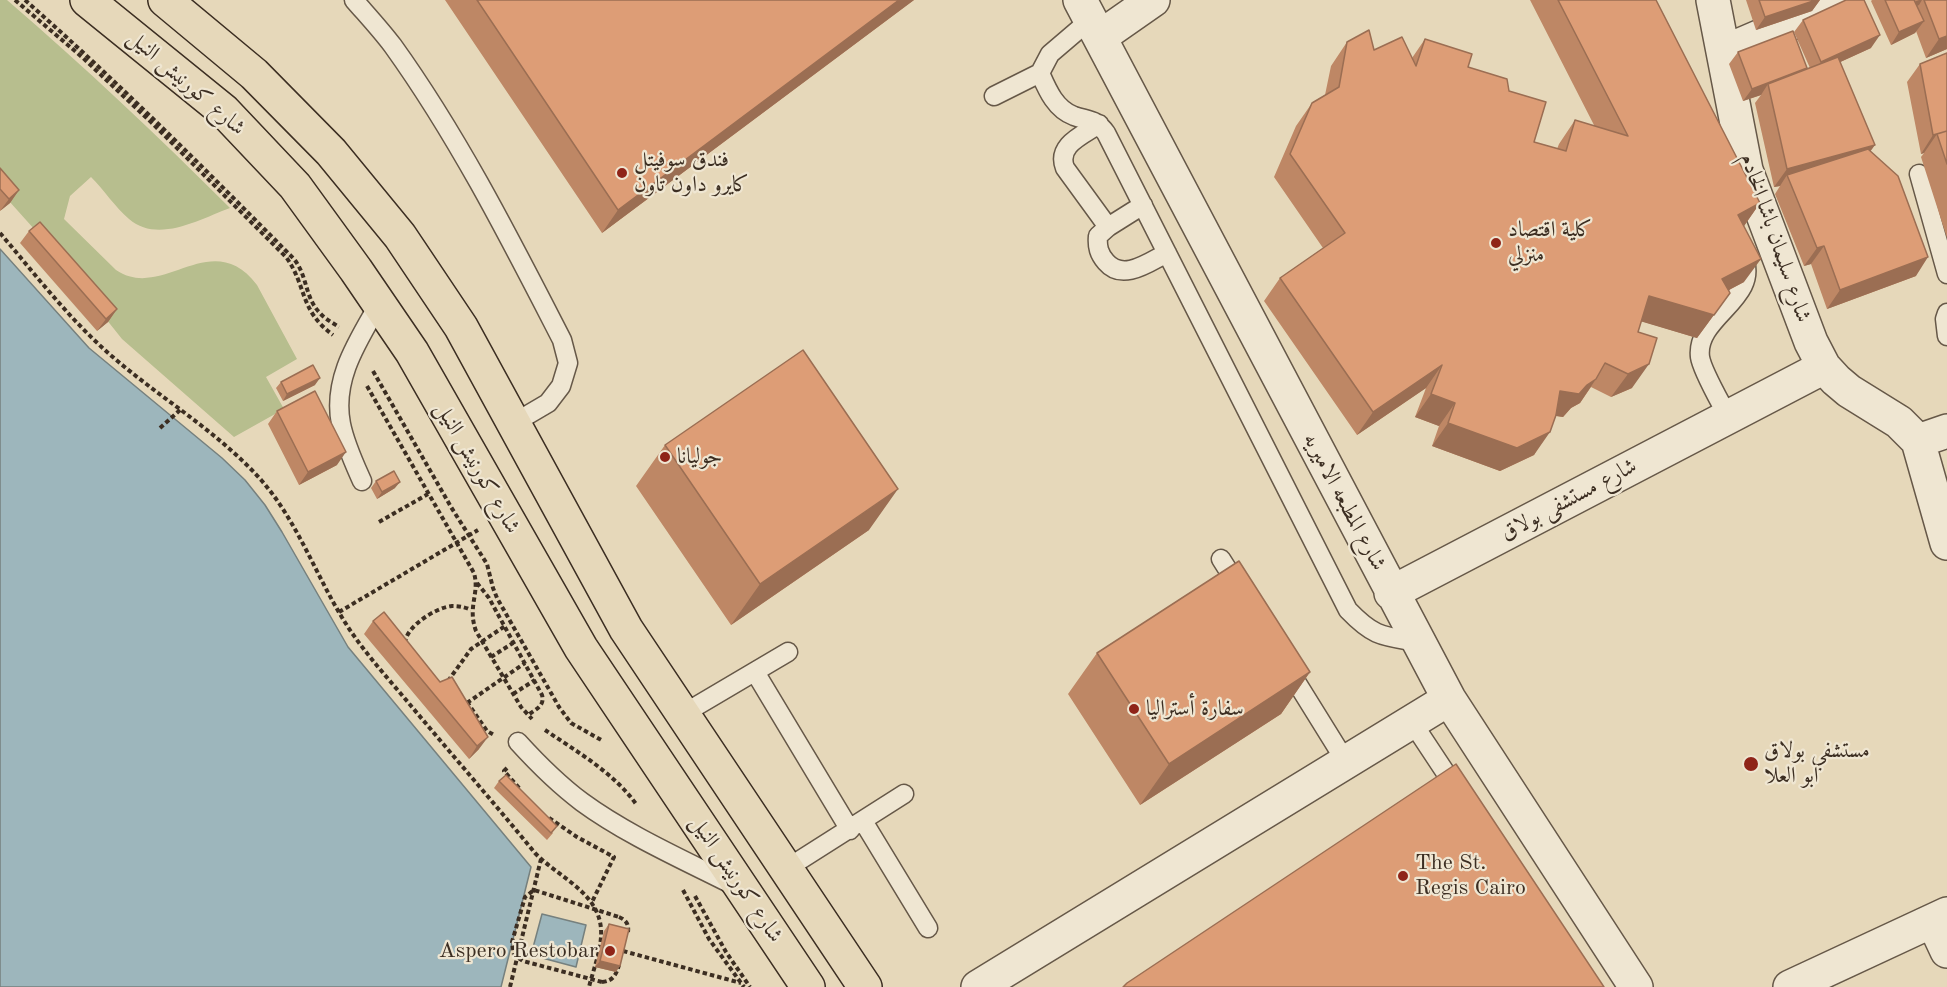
<!DOCTYPE html>
<meta charset="utf-8">
<style>
body{margin:0}
canvas{display:block;background:#e6d8ba}
</style>
<canvas width="1947" height="987"></canvas>
<script>
const c = document.querySelector('canvas').getContext('2d');
c.lineJoin = 'round';
function paint(path, color) { c.fillStyle = color; c.fill(path, 'evenodd'); }
function strokePath(path, color, width, dash) { c.strokeStyle = color; c.lineWidth = width; c.lineCap = dash ? 'butt' : 'round'; c.setLineDash(dash || []); c.stroke(path); }
function label(font, color, halo, rows, align = 'center') {
  c.font = font + ' "Old Standard TT",Amiri,serif'; c.lineWidth = 4.5; c.setLineDash([]); c.textBaseline = 'middle'; c.strokeStyle = halo; c.fillStyle = color; for (const [text, x, y, turn = 0] of rows) {
    c.save(); c.translate(x, y); c.rotate((+turn || 0) * Math.PI / 180); c.textAlign = isNaN(turn) ? turn : align; if (halo) c.strokeText(text, 0, 0); c.fillText(text, 0, 0); c.restore();
  }
}
const green = new Path2D(`
 M0,0H7C85,67 158,136 230,208C200,219 158,244 129,219C115,207 104,190 91,177L70,196L64,219L116,270C163,302 211,225 257,285L297,359L266,377L284,409L234,437L122,339L35,230L0,191Z`);
const water = new Path2D(`
 M0,249L89,348L222,458L245,480L265,505L282,532L348,647L531,867L501,987H0Z
 M542,914L586,925L576,967L531,955Z`);
const path = new Path2D(`
 M15,0L82,57L153,124L286,257C307,286 299,310 333,335
 M25,0C118,82 206,170 293,258C308,275 304,297 320,313C325,319 333,323 339,327
 M0,233C34,273 67,316 106,351C156,396 217,430 262,481C301,526 319,585 352,633C370,659 392,683 412,707C453,756 495,804 535,853C560,879 604,894 601,937C600,953 593,971 589,987
 M373,371L451,507L487,564L493,588L497,598L559,707L571,723L603,741
 M367,386L474,573C480,594 467,606 476,631L521,707L532,719
 M160,428L180,410
 M379,522L428,494
 M477,583L489,598L542,695C545,706 536,709 528,715
 M339,612L478,530
 M405,643C406,626 437,607 452,606C459,606 465,607 471,610
 M491,657L513,643
 M448,681L471,649L505,626
 M513,694L535,680
 M467,702L487,731L494,735
 M467,703L525,663
 M545,730C576,751 614,773 636,804
 M507,768L504,771L520,789
 M549,818L577,837L614,857L592,902
 M683,890L709,939L744,987
 M695,896L726,952L750,987
 M619,917C626,920 629,924 628,932
 M623,951L741,983
 M602,982C613,981 616,975 619,965
 M510,987L541,859`);
const service = new Path2D(`
 M354,0C367,15 381,30 393,46C459,138 510,239 562,340L568,363L561,386L548,403L514,423
 M1091,19L1050,54L1040,73C1047,89 1055,109 1074,116C1089,121 1096,119 1106,133L1348,610C1374,637 1382,636 1418,642
 M994,96L1040,73
 M1099,124C1083,135 1056,145 1065,168L1108,227
 M1919,174L1947,274
 M1143,205L1108,227L1098,236C1097,247 1099,254 1106,262C1123,282 1149,262 1167,253
 M1947,313L1945,319L1947,336
 M1728,417C1721,403 1702,371 1700,357C1695,316 1762,299 1743,256
 M362,481C354,463 345,444 341,424C332,379 358,341 379,304
 M1221,559L1240,589
 M1287,667L1346,762
 M755,672L850,830
 M683,714L788,652
 M1412,722L1457,790
 M518,742C538,764 558,784 582,802C627,835 684,860 735,886
 M863,821L928,928
 M786,869L904,794`);
const minor = new Path2D(`
 M1080,0L1449,699L1636,987
 M1713,0L1746,170L1811,342L1824,367L1836,380L1849,391L1899,422L1918,441L1947,543
 M1100,37L1153,0
 M1724,52L1845,0
 M1918,441L1947,431
 M1391,593L1824,367
 M1933,921L1947,951
 M978,987L1449,699
 M1790,987L1947,914`);
const trunk = new Path2D(`
 M87,0L224,111L295,186L356,270L412,352L581,648L808,987
 M165,0L254,74L331,152L400,236L461,327L626,629L865,987`);
const pathBridge = new Path2D(`
 M602,982L523,961L514,955L512,942L525,897L534,890L619,917`);
const wall = new Path2D(`
 M445,0H914L602,233Z
 M1530,0H1656L1760,203L1744,226V282L1729,290L1730,293L1697,338L1641,321L1638,332L1632,388L1611,397L1591,387L1580,403L1571,408L1563,417L1556,416L1534,455L1500,471L1432,446L1439,426L1415,417L1426,388L1357,435L1264,301L1280,278L1323,248L1274,177L1296,126L1312,103L1325,95L1331,66L1347,42L1374,50L1412,58L1425,39L1468,67L1509,91L1534,142L1557,149L1559,144L1575,120L1595,127Z
 M1746,0H1820L1812,11L1756,30Z
 M1872,0H1947V49L1926,58L1916,31L1915,33L1891,45L1871,1Z
 M1803,20L1871,48L1840,62L1870,151L1916,276L1827,309L1811,264L1804,266L1775,194L1780,186L1774,187L1755,103L1761,95L1743,101L1729,64L1738,52L1805,70L1810,68L1794,32Z
 M1947,53V238L1921,157L1924,153L1921,154L1907,82L1920,64Z
 M0,168L19,190L10,203L0,211Z
 M29,231L117,309L108,322L97,331L20,243Z
 M281,382L315,385L283,401L276,388Z
 M277,411L337,465L299,485L268,424Z
 M665,445L869,530L731,625L636,486Z
 M376,481L395,488L377,499L371,488Z
 M373,621L440,682L452,677L479,749L469,759L364,634Z
 M1097,653L1310,672L1281,714L1140,805L1068,694Z
 M499,781L553,833L547,840L494,788Z
 M609,924L616,972L595,967L604,931Z`);
const shadedWall = new Path2D(`
 M899,0H914L602,233L618,210Z
 M1816,0H1820L1812,11L1756,30L1765,17Z
 M1919,0H1922L1919,5L1905,11L1909,4Z
 M1924,21L1915,33L1891,45L1899,32Z
 M1880,35L1871,48L1812,75L1821,62Z
 M1947,36V49L1926,58L1939,39Z
 M1807,68L1798,81L1768,84L1761,95L1743,101L1752,89Z
 M1937,134L1924,153L1921,154L1933,135Z
 M1875,145L1862,163L1787,175L1780,186L1774,187L1787,169Z
 M19,190L10,203L0,211L9,199Z
 M1760,203L1744,226L1738,215Z
 M1824,246L1811,264L1804,266L1817,248Z
 M1928,257L1916,276L1827,309L1840,290Z
 M1761,259L1744,282L1706,302L1722,279Z
 M1730,293L1697,338L1633,319L1649,296Z
 M117,309L108,322L97,331L106,319Z
 M1649,364L1632,388L1611,397L1628,374Z
 M1442,365L1426,388L1357,435L1373,412Z
 M320,378L315,385L283,401L287,394Z
 M1596,379L1580,403L1571,408L1563,417L1544,414L1560,391L1587,385Z
 M1431,394L1455,403L1439,426L1415,417Z
 M1448,423L1550,432L1534,455L1500,471L1432,446Z
 M346,452L337,465L299,485L308,472Z
 M400,482L395,488L377,499L382,492Z
 M898,489L869,530L731,625L760,584Z
 M1310,672L1281,714L1140,805L1169,764Z
 M488,737L479,749L469,759L477,746Z
 M600,961L620,966L616,972L595,967Z`);
const building = new Path2D(`
 M477,0H899L618,210Z
 M1558,0H1656L1760,203L1738,215L1761,259L1722,279L1730,293L1714,315L1649,296L1638,332L1657,338L1649,364L1628,374L1605,363L1596,379L1587,385L1579,394L1560,391L1556,415L1550,432L1517,448L1448,423L1455,403L1431,394L1442,365L1373,412L1280,278L1345,233L1290,154L1312,103L1339,87L1347,42L1369,30L1374,50L1402,37L1416,66L1425,39L1472,54L1468,67L1507,79L1509,91L1546,102L1534,142L1566,151L1575,120L1628,136Z
 M1759,0H1816L1765,17Z
 M1846,0H1864L1880,35L1821,62L1803,20Z
 M1885,0H1914L1924,21L1899,32Z
 M1924,0H1947V36L1939,39Z
 M1793,31L1807,68L1752,89L1738,52Z
 M1947,53V131L1933,135L1920,64Z
 M1838,57L1875,145L1787,169L1768,84Z
 M1947,131V164L1937,134Z
 M1868,149L1898,176L1928,257L1840,290L1824,246L1817,248L1787,175Z
 M0,168L19,190L9,199L0,189Z
 M40,222L117,309L106,319L29,231Z
 M803,350L898,489L760,584L665,445Z
 M313,365L320,378L287,394L281,382Z
 M315,391L346,452L308,472L277,411Z
 M394,471L400,482L382,492L376,481Z
 M1239,561L1310,672L1169,764L1097,653Z
 M384,612L440,682L452,677L488,737L477,746L373,621Z
 M1456,764L1604,987H1123L1127,983Z
 M506,775L557,826L551,833L499,781Z
 M609,924L629,929L620,966L600,961Z`);
const markers = [
 [622,173,6,"#8f2418"],
 [1496,243,6,"#8f2418"],
 [665,457,6,"#8f2418"],
 [1134,709,6,"#8f2418"],
 [1751,764,8,"#8f2418"],
 [1403,876,6,"#8f2418"],
 [610,951,6,"#8f2418"]
];
const streetNames = [
 ["شارع كورنيش النيل",186,83,41],
 ["شارع سليمان باشا الخادم",1775,238,71],
 ["شارع كورنيش النيل",477,468,60],
 ["شارع مستشفى بولاق",1569,500,-28],
 ["شارع المطبعه الاميريه",1344,502,62],
 ["شارع كورنيش النيل",736,879,56]
];
const poiNames = [
 ["فندق سوفيتل",634,160],
 ["كايرو داون تاون",634,185],
 ["كلية اقتصاد",1508,230],
 ["منزلي",1508,255],
 ["جوليانا",677,457],
 ["سفارة أستراليا",1146,709],
 ["مستشفي بولاق",1764,751],
 ["ابو العلا",1764,776],
 ["The St.",1415,863],
 ["Regis Cairo",1415,888],
 ["Aspero Restobar",598,951,"right"]
];
paint(green, '#b7be8e');
paint(water, '#9db6bc');
strokePath(water, '#76807e', 1.5);
strokePath(service, '#665848', 21);
strokePath(minor, '#665848', 36);
strokePath(trunk, '#3c2e22', 36);
strokePath(path, '#3c2e22', 4, [4.5, 3]);
strokePath(service, '#efe6d2', 18);
strokePath(minor, '#efe6d2', 33);
strokePath(trunk, '#e6d8ba', 33);
strokePath(pathBridge, '#3c2e22', 4, [4.5, 3]);
paint(wall, '#be8765');
paint(shadedWall, '#9b6e53');
paint(building, '#dd9d76');
strokePath(building, '#9b6e53', 1.5);
for (const [x, y, r, color] of markers) { const dot = new Path2D(); dot.arc(x, y, r, 0, 2 * Math.PI); c.fillStyle = color; c.fill(dot); strokePath(dot, '#efe6d2', 2); }
label('22px', '#3c2e22', '#efe6d2', streetNames);
label('22px', '#3c2e22', '#efe6d2', poiNames, 'left');
</script>
